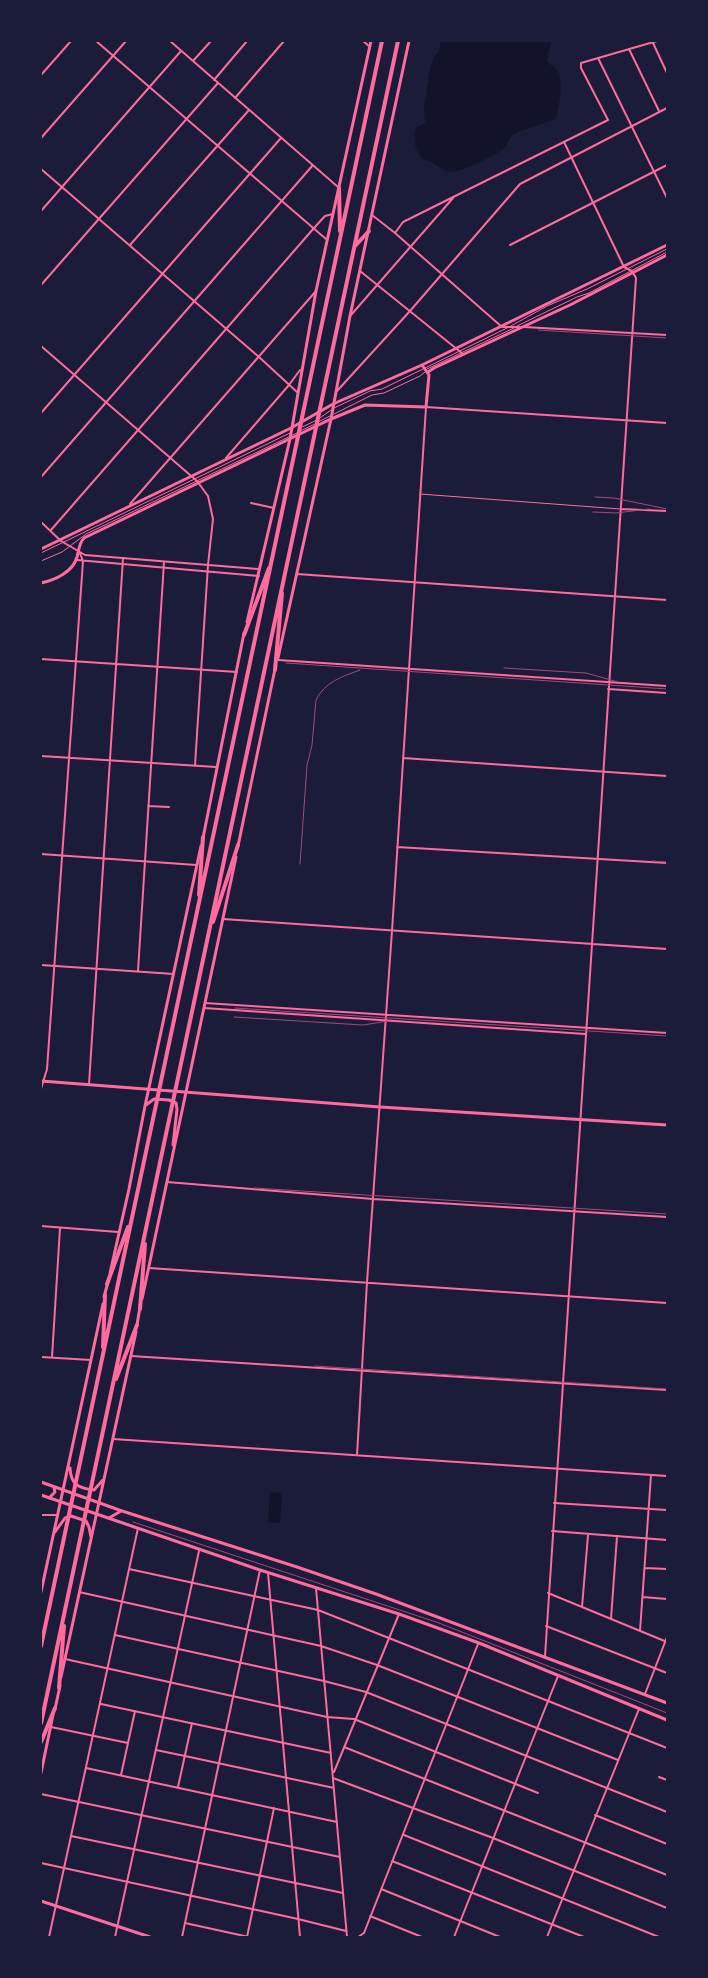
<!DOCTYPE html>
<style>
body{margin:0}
#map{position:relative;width:708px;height:1978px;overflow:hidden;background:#1b1b3a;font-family:"Roboto Condensed",sans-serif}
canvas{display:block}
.frame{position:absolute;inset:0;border:42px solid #1b1b3a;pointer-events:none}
</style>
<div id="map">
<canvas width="708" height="1978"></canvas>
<div class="frame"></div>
</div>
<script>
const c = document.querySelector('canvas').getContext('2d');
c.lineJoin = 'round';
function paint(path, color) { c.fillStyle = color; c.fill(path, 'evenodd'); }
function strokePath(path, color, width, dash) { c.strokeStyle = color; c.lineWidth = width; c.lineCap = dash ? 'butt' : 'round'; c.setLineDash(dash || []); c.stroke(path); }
const water = new Path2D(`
 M441,41H551L547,61C551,66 556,67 559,73C563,83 559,108 556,118C544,125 521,129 513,135C508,139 508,144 504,148C498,154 460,172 452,172C443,172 436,163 428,161C415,158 413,139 416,128L425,123L424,108L430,69L434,57L439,52Z
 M270,1492L282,1493L280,1523L268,1522Z`);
const service = new Path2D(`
 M511,326L547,306L587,289L667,249
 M517,326L577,297L589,293L667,252
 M427,369L514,328
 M334,408L370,391L382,389L507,328
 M334,414L372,395L384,393L420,376L425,372
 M320,418L331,410
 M318,422L330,416
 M302,427L317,420
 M300,431L315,424
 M420,494L620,509
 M41,553L290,433
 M41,561L62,552L86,534L297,433`);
const pedestrian = new Path2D(`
 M156,1750L185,1756
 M149,1781L163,1717`);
const minor = new Path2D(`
 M96,41L326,239
 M170,41L338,187
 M363,41L370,47
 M653,43L667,73
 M629,49L659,111
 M598,58L667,198
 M193,61L211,41
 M41,75L71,41
 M214,80L247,41
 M235,98L284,41
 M41,138L126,41
 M41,169L259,357L297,392
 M41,211L181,51
 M372,215L395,233L502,327H520
 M395,233L403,222L608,120L581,68V63L657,41
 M130,245L249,110
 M510,245L667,165
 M360,271L463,354
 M41,285L218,83
 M351,315L453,198
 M524,327L667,335
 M41,346L197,481L208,496L213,519L208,565L195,765
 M337,391L410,311L520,184L667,108
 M41,413L281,138
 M226,458L289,385L300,370
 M41,477L313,165
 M251,503L274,508
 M130,504L316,291
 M621,509L667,511
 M41,522L61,541L85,555L258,569
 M51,530L314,228L325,216L333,214
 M77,560L259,576
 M297,574L667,600
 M41,659L237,672
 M278,660L667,686
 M608,689L667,693
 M41,756L216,767
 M403,758L667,776
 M148,806L169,807
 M397,847L667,863
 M41,854L196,865
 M223,919L667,949
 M41,965L174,974
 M138,971L164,562
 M205,1003L667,1033
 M204,1008L585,1034
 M89,1084L123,558
 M41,1089L47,1069L83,561L79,551
 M167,1182L373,1199L667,1217
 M41,1226L118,1232
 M149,1268L667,1303
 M131,1356L667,1390
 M41,1357L91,1360
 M52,1357L60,1228
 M113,1439L667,1476
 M357,1455L367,1282L392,931L426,407L667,423
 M554,1503L667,1510
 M41,1515H56
 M552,1531L667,1540
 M645,1568L667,1569
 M129,1569L318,1610L667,1748
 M268,1573L300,1937
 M316,1588L347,1937
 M79,1592L321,1646L377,1665L618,1760
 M548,1593L667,1642
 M643,1597L667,1599
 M582,1607L588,1535
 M611,1619L617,1536
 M546,1626L667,1673
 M640,1631L651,1475
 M115,1635L324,1681L366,1692L667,1812
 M545,1656L636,278L632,271L624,267L564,142
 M65,1659L327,1717L354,1719L538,1793
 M645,1694L667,1637
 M101,1704L331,1753
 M163,1717L199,1551
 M51,1727L128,1743
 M344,1747L667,1875
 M185,1756L334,1788
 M86,1768L337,1822
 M334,1772L399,1614
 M121,1775L135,1711
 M659,1777L667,1780
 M333,1778L493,1838L667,1908
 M178,1787L192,1723
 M41,1794L340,1857
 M595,1815L667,1844
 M404,1835L659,1937
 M71,1836L343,1893
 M392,1861L584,1937
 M41,1863L298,1919L346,1931
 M381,1889L500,1937
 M370,1916L422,1937
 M185,1923L249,1937
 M49,1937L138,1528
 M115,1937L149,1781
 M182,1937L260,1570
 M247,1937L274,1808
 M358,1937L364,1933L478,1644
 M454,1937L558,1676
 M547,1937L639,1709`);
const secondary = new Path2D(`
 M247,622L290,439L316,291L371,41
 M278,658L331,419L350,316L409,41
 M203,838L244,633
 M238,846L275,669
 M146,1105L154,1099L169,1100L176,1103L177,1109L173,1145
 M110,1273L129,1189L145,1106L201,846
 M104,1297L108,1282
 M142,1299L236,857
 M137,1325L140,1307
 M70,1468C71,1485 78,1488 94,1490L103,1480
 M55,1532L65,1518L71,1516L86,1521L89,1527L91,1537
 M41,1592L103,1304
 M61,1677L136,1332
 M55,1709L60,1686
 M41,1773L53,1715
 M41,1901L150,1937`);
const primary = new Path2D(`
 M428,372L434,368L570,305L667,255
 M41,549L291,428L333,404L422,365L667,245
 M41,583C55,580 73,572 77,557C79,550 79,543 84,538L331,419L365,405L426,407L429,375L422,365
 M41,1081L380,1107L667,1125
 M41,1482L122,1511L297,1567L376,1594L667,1703
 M41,1495L260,1570L399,1614L479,1643L667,1720
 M49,1498L55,1492L54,1488
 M109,1518L121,1511`);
const motorway = new Path2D(`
 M339,188L340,231
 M355,246L369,231
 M244,635L269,568
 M275,670L282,593
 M199,895L203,837
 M213,922L238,845
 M107,1284L128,1227
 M140,1309L145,1244
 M103,1347L105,1295
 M116,1379L137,1325
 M41,1646L382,41
 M59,1688L64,1626
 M41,1723L398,41
 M41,1742L55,1708`);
const tram = new Path2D(`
 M133,1522L439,1623L667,1713`);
const rail = new Path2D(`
 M538,330L667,338
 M595,497L614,498L667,509
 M593,512L616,513L649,509
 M286,663L667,689
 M504,668L586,673L618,682
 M652,861L667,862
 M300,864L307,765L312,745L316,700C325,682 341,677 360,670
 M235,1008L667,1036
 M234,1017L363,1025L388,1021
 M254,1188L667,1214
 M315,1366L667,1389`);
paint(water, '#12122b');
strokePath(service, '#ff6b9d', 1);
strokePath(pedestrian, '#ff6b9d', 2);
strokePath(minor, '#ff6b9d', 2);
strokePath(secondary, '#ff6b9d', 3);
strokePath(primary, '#ff6b9d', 3);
strokePath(motorway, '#ff6b9d', 4);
strokePath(tram, '#a44b75', 1);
strokePath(rail, '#a44b75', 1);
</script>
